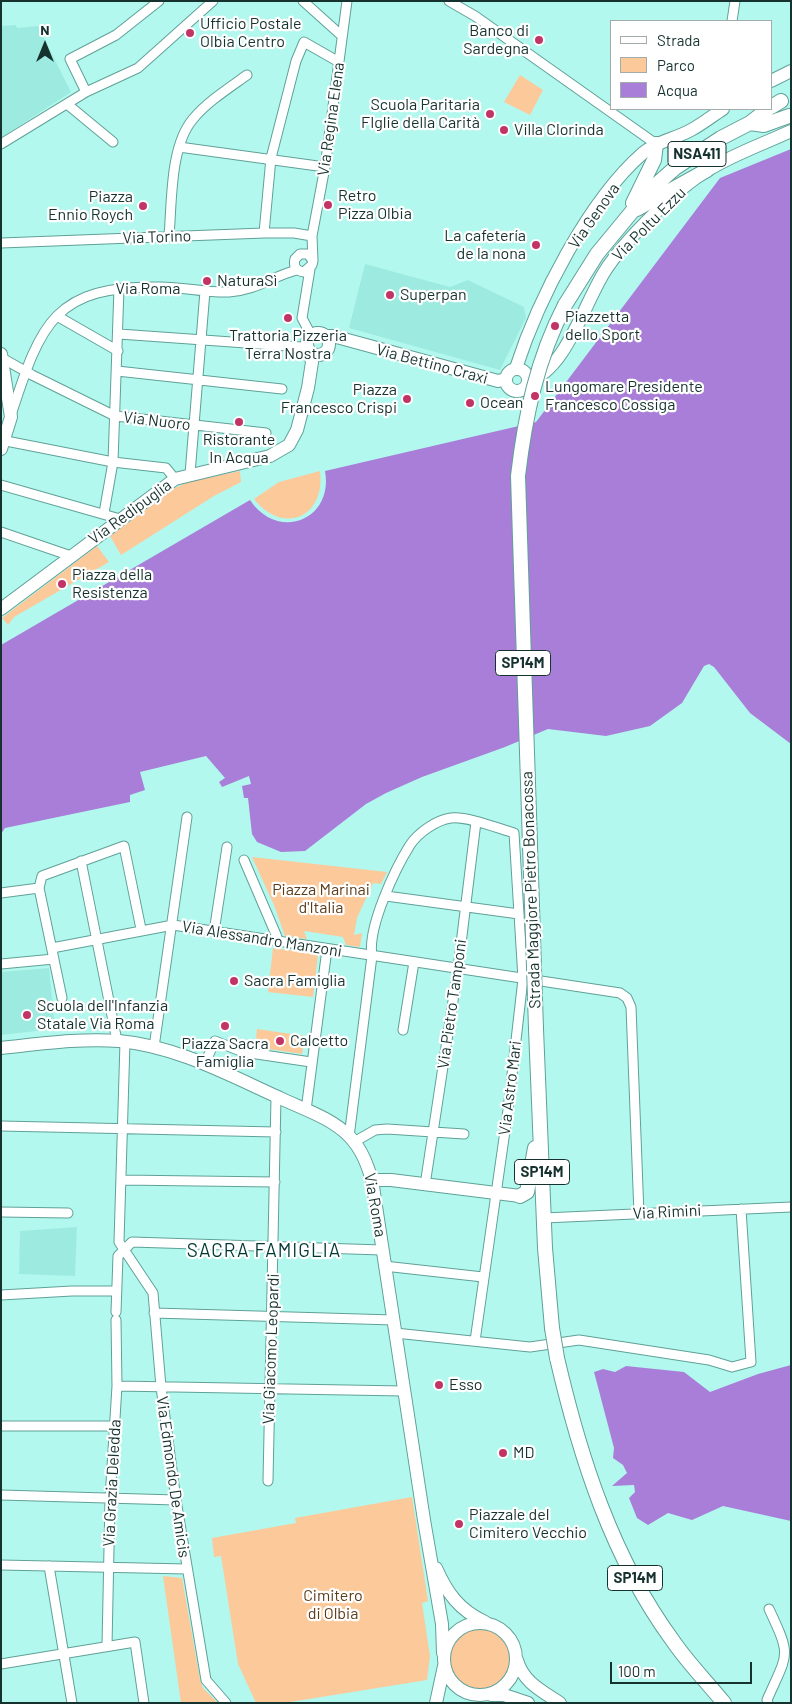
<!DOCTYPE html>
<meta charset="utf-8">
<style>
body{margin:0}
#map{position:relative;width:792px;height:1704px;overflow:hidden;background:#b3f8ee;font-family:Barlow,sans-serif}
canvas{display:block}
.frame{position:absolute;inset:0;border:2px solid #16322e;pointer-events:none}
.legend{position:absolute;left:610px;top:20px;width:162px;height:90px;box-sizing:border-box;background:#fff;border:1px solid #a2adab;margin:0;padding:6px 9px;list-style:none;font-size:15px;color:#16322e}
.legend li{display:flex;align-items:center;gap:10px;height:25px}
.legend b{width:25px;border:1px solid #a2adab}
.north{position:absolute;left:20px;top:20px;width:50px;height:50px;-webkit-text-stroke:4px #fff;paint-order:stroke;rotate:0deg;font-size:14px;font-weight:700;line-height:20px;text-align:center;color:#16322e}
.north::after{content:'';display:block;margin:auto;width:18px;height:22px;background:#16322e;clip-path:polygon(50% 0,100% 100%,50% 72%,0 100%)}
.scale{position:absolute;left:610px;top:1662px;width:142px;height:22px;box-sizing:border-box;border:2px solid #16322e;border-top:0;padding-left:6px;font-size:15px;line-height:18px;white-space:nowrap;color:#16322e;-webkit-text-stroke:4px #fff;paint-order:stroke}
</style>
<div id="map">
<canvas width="792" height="1704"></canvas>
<div class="frame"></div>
<ul class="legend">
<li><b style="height:6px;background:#fff"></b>Strada</li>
<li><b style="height:14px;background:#fcc99a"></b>Parco</li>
<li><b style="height:14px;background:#a87ed9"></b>Acqua</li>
</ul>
<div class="north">N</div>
<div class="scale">100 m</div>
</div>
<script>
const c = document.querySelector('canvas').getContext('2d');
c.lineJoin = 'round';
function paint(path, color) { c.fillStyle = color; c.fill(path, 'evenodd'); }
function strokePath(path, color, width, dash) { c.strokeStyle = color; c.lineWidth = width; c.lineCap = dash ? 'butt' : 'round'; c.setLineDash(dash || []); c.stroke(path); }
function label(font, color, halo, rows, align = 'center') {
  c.font = font + ' Barlow,sans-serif'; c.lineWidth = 4.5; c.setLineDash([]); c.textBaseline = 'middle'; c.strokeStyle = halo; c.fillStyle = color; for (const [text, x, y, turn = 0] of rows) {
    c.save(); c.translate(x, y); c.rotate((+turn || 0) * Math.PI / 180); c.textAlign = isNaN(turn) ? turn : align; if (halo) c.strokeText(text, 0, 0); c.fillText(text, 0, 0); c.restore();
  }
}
const built = new Path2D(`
 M16,25L17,28L38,26L71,92L1,138V26Z
 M365,264L450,287L468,280L524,307L526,318L500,370L349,328Z
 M49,968L55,1029L1,1035V972Z
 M77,1227L75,1276L19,1274L20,1231Z`);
const green = new Path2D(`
 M520,75L543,90L530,115L504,102Z
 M240,471L241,482L214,496L121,555L110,536L175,488L188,482Z
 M320,471C326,517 283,536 254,499L279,482Z
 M97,546L109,562L14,617L8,625L2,618Z
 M252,857L387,872L381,884L373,883L357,918L354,935L362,933L360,947L346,945L343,937L304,931L307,939L285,936L274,905Z
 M273,948L318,954L313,997L268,992Z
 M257,1029L305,1036L302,1054L255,1047Z
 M412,1497L428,1601L422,1603L430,1656L427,1680L284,1703H256L238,1664L221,1556L214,1557L212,1538L296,1523L295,1518Z
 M163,1576L182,1578L200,1680L203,1688L218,1703H181Z
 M449 1659a31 31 0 1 1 62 0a31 31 0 1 1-62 0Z`);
const water = new Path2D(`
 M791,149V744L750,713L714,667L709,664L704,666L682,703L650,726L606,736L548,729L505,747L422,777L386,793L366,804L305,851L281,852L257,842L252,834L248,798H244L242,786L251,784L249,776L222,787L219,782L225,778L206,756L140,772L145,790L130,795V802L5,828L1,834V645L250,500C278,542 334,520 325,471L536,422L720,178Z
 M791,1365V1521L723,1506L692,1520L668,1513L648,1525L637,1518L629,1498L635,1492L634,1485L612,1486L627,1473L623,1465L613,1458L614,1448L594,1372L603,1369L615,1372L626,1366L684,1372L710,1392L758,1374Z`);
const street = new Path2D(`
 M303,1L342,36
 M449,1L475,16L656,144
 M732,21L735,1
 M86,92L70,59L116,35L159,1
 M67,104L113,142
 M1,144L86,92L138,68L213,1
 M179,147L325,167
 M264,233L271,158L296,61L304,42L339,62
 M169,236C172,201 170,146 193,119C207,102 229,88 247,75
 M1,243L264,233H294L312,236
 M313,261L308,254H300L295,259C293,266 296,271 304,272L312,265L313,261L312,236L325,167L347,1
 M310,269L302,318L311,335
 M57,316L118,351
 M119,334L302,347L308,349
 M2,358L32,375L115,416L266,433
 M117,371L282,389
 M11,415C41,323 54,285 161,287C183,287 207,293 229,292C257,290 273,276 297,270
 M1,440L113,462L166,468L175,479
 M190,474L205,291
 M1,485L120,519
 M104,513L113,462L119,288
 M1,532L71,556
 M244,860L277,937V942
 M81,861L117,1041
 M1,893L39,888
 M386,896L519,914
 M214,932L227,847
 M52,948L173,925L620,993L627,998L631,1007L639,1214
 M1,964L54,959
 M62,998L39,888L42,876L124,846L141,929
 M403,1030L414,962
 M125,1042L119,1242L153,1293L161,1387L176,1500L206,1680L226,1703
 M154,1047L187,817
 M204,1065L215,1041L243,1052L311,1062
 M306,1110L327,949
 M1,1126L276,1132
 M349,1137L372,956C367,928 395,869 410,845C418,833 436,820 451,818C467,816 497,828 514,833L523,979L508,1110L475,1341
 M354,1142L375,1130L387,1129L464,1134
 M121,1180L275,1182
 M425,1185L458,968L476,822
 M1,1212L68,1213
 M544,1218L791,1207
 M384,1266L483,1277
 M1,1295L72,1291H116
 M116,1312L118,1256L132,1242L382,1250
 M154,1313L394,1320
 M395,1333L530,1347L579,1340L709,1360L732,1367L751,1362L741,1209
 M117,1386L404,1391
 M1,1426H114
 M268,1481L276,1097
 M1,1495L176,1500
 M1,1565L187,1569
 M49,1566L72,1703
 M107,1646L110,1499L117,1386L116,1320
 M1,1664L135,1642L144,1703
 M768,1703L767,1700C788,1652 792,1658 769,1609`);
const secondary = new Path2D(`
 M771,81L791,71
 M307 344a11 11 0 1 1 22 0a11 11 0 1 1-22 0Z
 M327,336H333L498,381L506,379
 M1,354L11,417L1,449
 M516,368C538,300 588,201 643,153C657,141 675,139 691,130C702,124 712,116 723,109
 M506 380a11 11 0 1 1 22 0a11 11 0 1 1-22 0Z
 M529,380C564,373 586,300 605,271C624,241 677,188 708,170C734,154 763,144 791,131
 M1,609L175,479L270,456L289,445L297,430L308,388L312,362L309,350
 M1,1048C40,1044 80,1038 119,1041C176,1046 229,1075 280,1098C303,1109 332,1118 350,1137C362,1150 367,1164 372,1180L424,1520L442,1624L443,1653
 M372,1180H391L520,1196
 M436,1568C447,1593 459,1610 485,1622
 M444 1659a36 36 0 1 1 72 0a36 36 0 1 1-72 0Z
 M517,1660C523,1682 542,1691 560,1703
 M491,1695H504L528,1703
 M436,1703L444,1666`);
const primary = new Path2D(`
 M771,107L781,101
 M750,123L764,125L789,116
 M633,203L654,160L656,144
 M637,209L707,170
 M565,305L597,254L649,191L675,168L721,138L750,123L768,109
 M536,1029L545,1248L552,1328
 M520,1196L527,1192L535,1148
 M557,1358C580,1457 612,1558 673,1641C688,1663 707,1682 724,1703`);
const primaryBridge = new Path2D(`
 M536,1029L518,476C525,416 537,359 565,305
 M552,1328L557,1358`);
const markers = [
 [190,33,5,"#c13465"],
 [539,40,5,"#c13465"],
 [490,114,5,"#c13465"],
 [504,130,5,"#c13465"],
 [328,205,5,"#c13465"],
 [143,206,5,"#c13465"],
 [536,245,5,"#c13465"],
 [207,281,5,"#c13465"],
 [390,295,5,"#c13465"],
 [288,318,5,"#c13465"],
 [555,326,5,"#c13465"],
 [535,396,5,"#c13465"],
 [407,399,5,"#c13465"],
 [470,403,5,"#c13465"],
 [239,422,5,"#c13465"],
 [62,584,5,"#c13465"],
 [234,981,5,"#c13465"],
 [27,1015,5,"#c13465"],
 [225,1026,5,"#c13465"],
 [280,1041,5,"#c13465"],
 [439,1385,5,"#c13465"],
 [503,1453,5,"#c13465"],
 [459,1524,5,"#c13465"]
];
const shields = [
 [697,154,58],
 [523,663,55],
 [542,1172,55],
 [635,1578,55]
];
const shieldNames = [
 ["NSA411",697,154],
 ["SP14M",523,663],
 ["SP14M",542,1172],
 ["SP14M",635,1578]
];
const poiNames = [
 ["Ufficio Postale",200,24],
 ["Olbia Centro",200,42],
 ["Banco di",529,31,"right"],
 ["Sardegna",529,49,"right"],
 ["Scuola Paritaria",480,105,"right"],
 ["FIglie della Carità",480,123,"right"],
 ["Villa Clorinda",514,130],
 ["Retro",338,196],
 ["Pizza Olbia",338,214],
 ["Piazza",133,197,"right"],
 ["Ennio Roych",133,215,"right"],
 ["La cafetería",526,236,"right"],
 ["de la nona",526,254,"right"],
 ["NaturaSì",217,281],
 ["Superpan",400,295],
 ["Piazzetta",565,317],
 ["dello Sport",565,335],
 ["Trattoria Pizzeria",288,336,"center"],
 ["Terra Nostra",288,354,"center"],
 ["Lungomare Presidente",545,387],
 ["Francesco Cossiga",545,405],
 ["Piazza",397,390,"right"],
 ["Francesco Crispi",397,408,"right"],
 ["Ocean",480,403],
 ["Ristorante",239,440,"center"],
 ["In Acqua",239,458,"center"],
 ["Piazza della",72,575],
 ["Resistenza",72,593],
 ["Sacra Famiglia",244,981],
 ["Scuola dell'Infanzia",37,1006],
 ["Statale Via Roma",37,1024],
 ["Calcetto",290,1041],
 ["Piazza Sacra",225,1044,"center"],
 ["Famiglia",225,1062,"center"],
 ["Esso",449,1385],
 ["MD",513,1453],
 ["Piazzale del",469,1515],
 ["Cimitero Vecchio",469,1533]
];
const streetNames = [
 ["Via Regina Elena",331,119,-82],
 ["Via Genova",594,216,-55],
 ["Via Poltu Ezzu",649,224,-45],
 ["Via Torino",157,237,-2],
 ["Via Roma",148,289],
 ["Via Bettino Craxi",432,364,15],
 ["Via Nuoro",157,421,7],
 ["Via Redipuglia",130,512,-36],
 ["Strada Maggiore Pietro Bonacossa",531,890,-92],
 ["Via Alessandro Manzoni",262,939,9],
 ["Via Pietro Tamponi",452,1004,-82],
 ["Via Astro Mari",510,1088,-83],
 ["Via Roma",375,1205,80],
 ["Via Rimini",667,1212,-3],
 ["Via Giacomo Leopardi",271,1349,-88],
 ["Via Edmondo De Amicis",173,1477,82],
 ["Via Grazia Deledda",112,1483,-87]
];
const parkNames = [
 ["Piazza Marinai",321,890],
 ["d'Italia",321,908],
 ["Cimitero",333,1596],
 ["di Olbia",333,1614]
];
const quarterNames = [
 ["SACRA FAMIGLIA",264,1251]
];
paint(built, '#9debe0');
paint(green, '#fcc99a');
paint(water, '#a87ed9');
strokePath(street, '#5fa198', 11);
strokePath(secondary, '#5fa198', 14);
strokePath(primary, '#5fa198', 16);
strokePath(street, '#fff', 9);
strokePath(secondary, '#fff', 12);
strokePath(primary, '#fff', 14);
strokePath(primaryBridge, '#5fa198', 16, []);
strokePath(primaryBridge, '#fff', 14);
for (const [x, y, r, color] of markers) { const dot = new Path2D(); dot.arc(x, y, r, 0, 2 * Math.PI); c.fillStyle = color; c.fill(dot); strokePath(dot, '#fff', 2); }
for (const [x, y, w] of shields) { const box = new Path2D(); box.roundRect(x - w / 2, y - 12.5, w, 25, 4); c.fillStyle = '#fff'; c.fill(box); strokePath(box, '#16322e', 1); }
label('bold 15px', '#16322e', null, shieldNames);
label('16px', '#16322e', '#fff', poiNames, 'left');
label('16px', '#16322e', '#fff', streetNames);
label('16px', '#5d3c1a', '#fff', parkNames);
c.letterSpacing = '1px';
label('19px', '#003933', '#fff', quarterNames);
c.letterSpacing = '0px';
</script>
